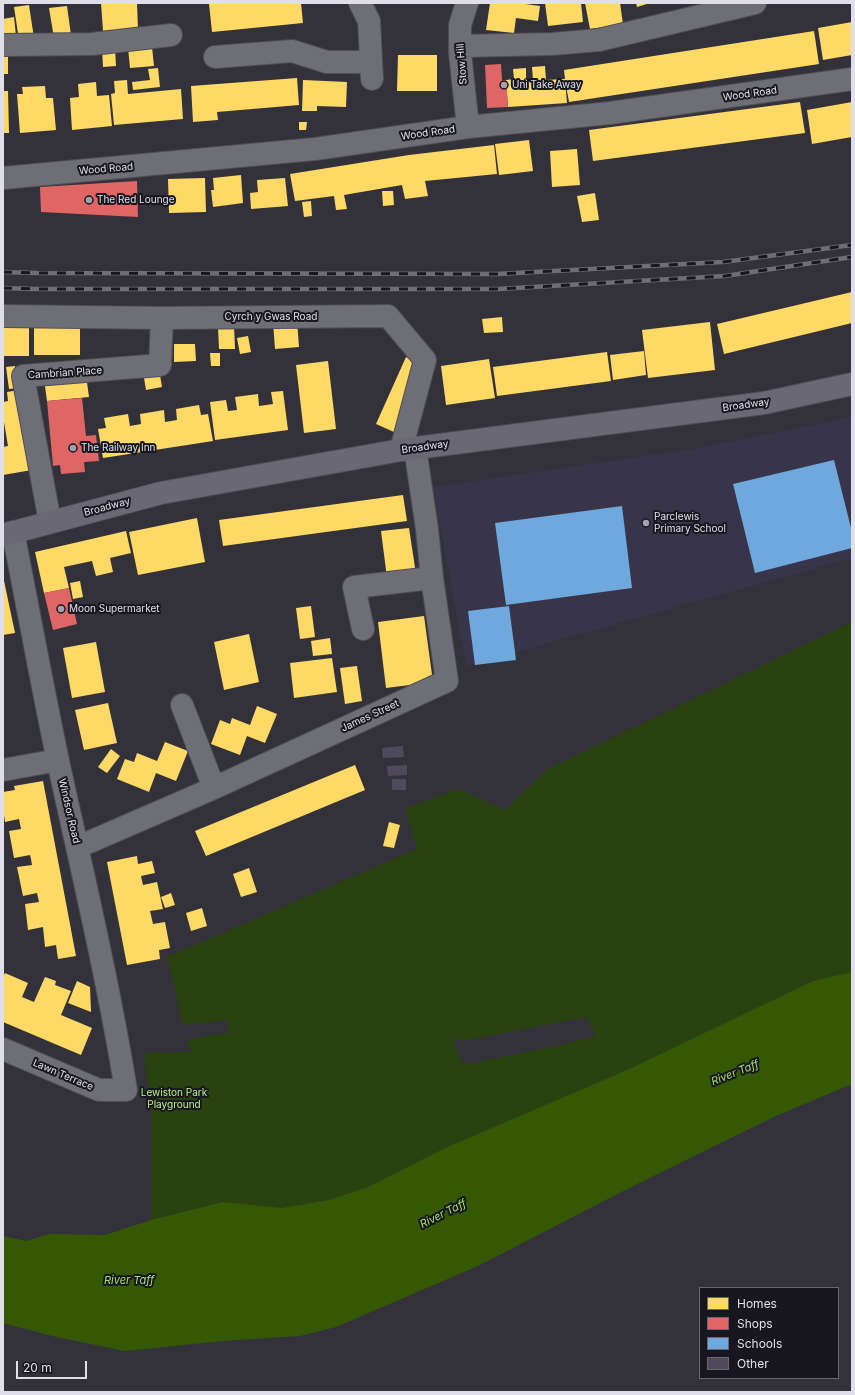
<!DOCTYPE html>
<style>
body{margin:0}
#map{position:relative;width:855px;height:1395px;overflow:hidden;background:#33323a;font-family:Inter,sans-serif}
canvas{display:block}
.frame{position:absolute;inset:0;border:4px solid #e0dee9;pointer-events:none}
.legend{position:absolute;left:699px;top:1287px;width:140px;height:92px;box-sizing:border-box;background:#18171f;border:1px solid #686770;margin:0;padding:5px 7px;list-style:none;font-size:12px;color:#e0dee9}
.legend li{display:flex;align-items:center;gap:8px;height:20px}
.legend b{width:20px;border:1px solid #686770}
.scale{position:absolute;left:16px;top:1361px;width:71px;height:18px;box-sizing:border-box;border:2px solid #e0dee9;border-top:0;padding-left:5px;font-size:12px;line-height:14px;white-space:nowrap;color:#e0dee9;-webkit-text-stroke:3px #18171f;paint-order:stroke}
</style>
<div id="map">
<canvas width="855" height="1395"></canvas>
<div class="frame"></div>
<ul class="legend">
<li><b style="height:11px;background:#ffd966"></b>Homes</li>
<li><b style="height:11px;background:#e06666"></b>Shops</li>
<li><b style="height:11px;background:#6fa8dc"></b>Schools</li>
<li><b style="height:11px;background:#4e4a5c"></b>Other</li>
</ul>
<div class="scale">20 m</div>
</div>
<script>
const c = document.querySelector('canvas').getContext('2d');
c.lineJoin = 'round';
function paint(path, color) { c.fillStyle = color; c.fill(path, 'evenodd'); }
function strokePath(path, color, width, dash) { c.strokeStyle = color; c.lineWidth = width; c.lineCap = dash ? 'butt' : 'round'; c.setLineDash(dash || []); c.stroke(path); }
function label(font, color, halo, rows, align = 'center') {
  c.font = font + ' Inter,sans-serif'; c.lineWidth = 4; c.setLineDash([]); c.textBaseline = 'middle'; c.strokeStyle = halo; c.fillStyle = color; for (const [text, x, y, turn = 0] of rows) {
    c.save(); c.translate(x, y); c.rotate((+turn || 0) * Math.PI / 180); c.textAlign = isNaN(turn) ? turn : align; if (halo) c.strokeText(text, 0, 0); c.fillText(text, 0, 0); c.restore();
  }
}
const built = new Path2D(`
 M851,417L852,422V558L466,666L433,487L693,449Z`);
const green = new Path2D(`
 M852,622V972L813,981L627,1070L445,1148L368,1187L329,1200L282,1208L223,1202L151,1220V1106L144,1053L190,1052L188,1039L229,1033L227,1020L183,1025L167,957L417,849L405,808L459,789L505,810L546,770ZM586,1017L596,1036L551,1047L463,1065L453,1039L468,1040Z`);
const water = new Path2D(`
 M852,972V1084L776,1116L633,1186L478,1266L336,1327L300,1336L223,1341L125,1351L52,1336L3,1323V1236L27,1241L49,1234L105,1235L151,1220L223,1202L282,1208L329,1200L368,1187L445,1148L627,1070L813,981Z`);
const homes = new Path2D(`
 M101,3H137L138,29L103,31Z
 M219,3H301L303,23L212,32L209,4Z
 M490,3H518L540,6L538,21L516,18L514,33L486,30Z
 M545,3H581L583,22L548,26Z
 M585,3H620L623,24L590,29Z
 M636,3H650L637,7Z
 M29,5L34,38L19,40L14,7Z
 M67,6L71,35L54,38L49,8Z
 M14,17L16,36L3,38V19Z
 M852,22V55L823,60L818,28Z
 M814,31L819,64L569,102L565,80L567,103L508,107L506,80L514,79L513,69L526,68V81L533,80L532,67L545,66L546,80L565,79L564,70Z
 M115,47L116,66L103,67L102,48Z
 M152,47L154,66L130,68L128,48Z
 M3,51H8V74H3Z
 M398,55H437V91H397Z
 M158,68L160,87L133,90L132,82L150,80L148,69Z
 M297,78L299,105L217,112L218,120L193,122L191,86Z
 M127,80L128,94L181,89L183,119L114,125L111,94L115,93L114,81Z
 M303,80L347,82L346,107L317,106V111H302Z
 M96,82L97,96L109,95L112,126L72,130L70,98L79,97L78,84Z
 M45,86L46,98H53L56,130L20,133L17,94H23L22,87Z
 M3,91H8L9,133H3Z
 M800,102L805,133L593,161L589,130Z
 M852,102V137L812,144L807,110Z
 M299,122H307L306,130H299Z
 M529,140L533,171L499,175L495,144Z
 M494,145L497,174L425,181L428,196L405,199L402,185L344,195L347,209L336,210L334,196L295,201L290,174L409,155Z
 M577,149L580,185L552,187L550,151Z
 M241,175L243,203L213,207L211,190H214L213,178Z
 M205,178L206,212L169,213L168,179Z
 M285,178L288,206L251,209L250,193L258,192L257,180Z
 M382,191H393L394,205L383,206Z
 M595,193L599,220L582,222L577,196Z
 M311,201L312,216L304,217L302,202Z
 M852,292V323L724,354L717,324Z
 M502,317L503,332L484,333L482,319Z
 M297,320L299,347L275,349L273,322Z
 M3,322L29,323V356H3Z
 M710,322L715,370L648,378L642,330Z
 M234,326L235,349H219L218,327Z
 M34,328H80V355H34Z
 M248,336L251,352L240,354L237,338Z
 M174,344H195L196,361L174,362Z
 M644,351L646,375L613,380L610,355Z
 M607,352L611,381L497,396L493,367Z
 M210,353H220V366H211Z
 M406,357L423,365L394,432L376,424Z
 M489,359L495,398L446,405L441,366Z
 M328,361L336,429L304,433L296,365Z
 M15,366L18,388L9,389L6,367Z
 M159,369L162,387L146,390L143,372Z
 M86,375L89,397L47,401L44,379Z
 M19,390L32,470L3,475V447L8,446L4,422H3V402L8,401L7,392Z
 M283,391L288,430L215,440L210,402L226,400L228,411L237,410L235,397L258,394L259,406L273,404L271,392Z
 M199,405L201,415L208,414L213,441L103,458L98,429L106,428L104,418L128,414L130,426L141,424L140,414L164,410L165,422L177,420L176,409Z
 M403,495L407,521L223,546L219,520Z
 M197,518L205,562L138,575L129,532Z
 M409,528L416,574L387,578L381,531Z
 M126,531L131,553L110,558L113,572L96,576L92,561L64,567L69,588L44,593L35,552Z
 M3,576L15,633L3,635Z
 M80,581L83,597L73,599L70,583Z
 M311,606L315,637L300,639L296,608Z
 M424,616L433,682L386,688L378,622Z
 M249,634L259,682L224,690L214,642Z
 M330,638L332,654L313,656L311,641Z
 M96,642L105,692L72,698L63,648Z
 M332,658L337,692L294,698L290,663Z
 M357,666L362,701L345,704L340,668Z
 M108,703L117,743L84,750L75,710Z
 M257,706L277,714L265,743L247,736L240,755L211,744L220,720L230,724L232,718L250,725Z
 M165,742L188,751L176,781L156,773L149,792L117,779L125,759L134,762L137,753L157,761Z
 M111,749L120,756L107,773L98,767Z
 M355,765L365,790L206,856L195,831Z
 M43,781L76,956L58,959L56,945L45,947L43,927L28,930L25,904L39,902L37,893L23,896L17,867L32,865L31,859L30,855L14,858L9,831L21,829L19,819L5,822L3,808V792L15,790L14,786Z
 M389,822L400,825L394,848L383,846Z
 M137,856L138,864L152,861L155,873L141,876L143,885L157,882L163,909L150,911L153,924L165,922L170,948L159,950L160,959L127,965L107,862Z
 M249,868L257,892L241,897L233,874Z
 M171,893L175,905L165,908L161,897Z
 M202,908L207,926L191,931L186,913Z
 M5,973L28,983L22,997L34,1002L45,977L56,981L55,985L71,991L61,1015L92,1028L81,1055L3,1022V977Z
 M77,981L90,987L91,1012L68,1003Z`);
const shops = new Path2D(`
 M501,64L502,80H506L508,107L487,108L485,65Z
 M137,181L138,217L41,212L40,187Z
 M82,398L86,436L96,435L99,461L84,462L85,472L61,474L60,465L53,466L47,401Z
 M69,588L77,624L53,630L44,593Z`);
const schools = new Path2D(`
 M834,460L852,532V548L755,573L733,484Z
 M622,506L632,588L506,605L495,523Z
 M509,606L516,660L475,665L468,611Z`);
const building = new Path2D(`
 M403,746L404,757L383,758L382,748Z
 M407,765V775L388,776L387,766Z
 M392,779H406V790H392Z`);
const minor = new Path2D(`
 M360,3L369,21L372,79
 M467,3L460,25V53L468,127
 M3,45L92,44L171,35
 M460,46L552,44L599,40L755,3
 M215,57L292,51L327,62H371
 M3,178L315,149L468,127L610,113L852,79
 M3,316L162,318L388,316L425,360L401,450
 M50,522L23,376L160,365L162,318
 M363,629L354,587L432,578
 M182,705L214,788
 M3,770L58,760
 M78,847L214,788L447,681L432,578L427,529L415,448
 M3,1049L99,1090H126C108,980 82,870 58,761C42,685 28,608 13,532`);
const major = new Path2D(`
 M3,535L161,493L401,450L764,403L852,384`);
const rail = new Path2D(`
 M3,272L36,273L497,274L723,262L852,245
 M3,288L35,289H498L725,276L852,257`);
const markers = [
 [504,85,4,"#a3a2ac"],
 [89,200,4,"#a3a2ac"],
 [73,448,4,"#a3a2ac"],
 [646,523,4,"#a3a2ac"],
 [61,609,4,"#a3a2ac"]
];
const streetNames = [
 ["Stow Hill",462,64,-95],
 ["Wood Road",750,94,-8],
 ["Wood Road",428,133,-8],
 ["Wood Road",106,169,-5],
 ["Cyrch y Gwas Road",271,317],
 ["Cambrian Place",65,373,-4],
 ["Broadway",746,405,-8],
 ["Broadway",425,447,-8],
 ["Broadway",107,507,-15],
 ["James Street",370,716,-25],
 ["Windsor Road",69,811,77],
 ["Lawn Terrace",63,1075,23]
];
const poiNames = [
 ["Uni Take Away",512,85],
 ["The Red Lounge",97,200],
 ["The Railway Inn",81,448],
 ["Parclewis",654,517],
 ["Primary School",654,529],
 ["Moon Supermarket",69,609]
];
const parkNames = [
 ["Lewiston Park",174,1093],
 ["Playground",174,1105]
];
const waterNames = [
 ["River Taff",735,1073,-22],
 ["River Taff",443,1214,-27],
 ["River Taff",129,1281]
];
paint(built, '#38354a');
paint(green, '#2a4210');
paint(water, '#355805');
paint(homes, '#ffd966');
paint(shops, '#e06666');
paint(schools, '#6fa8dc');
paint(building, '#4e4a5c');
strokePath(minor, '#4f4e56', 24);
strokePath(major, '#4f4e56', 24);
strokePath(minor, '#6e6e75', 22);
strokePath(major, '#6a6872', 22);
strokePath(rail, '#6f6e76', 4.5);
strokePath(rail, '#18171f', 3, [9]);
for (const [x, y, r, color] of markers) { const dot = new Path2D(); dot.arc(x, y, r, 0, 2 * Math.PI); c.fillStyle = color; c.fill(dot); strokePath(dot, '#18171f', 1.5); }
label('10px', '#e0dee9', '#18171f', streetNames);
label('10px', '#e0dee9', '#18171f', poiNames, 'left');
label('10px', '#b8f287', '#18171f', parkNames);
label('italic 11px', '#a6df75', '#18171f', waterNames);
</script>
